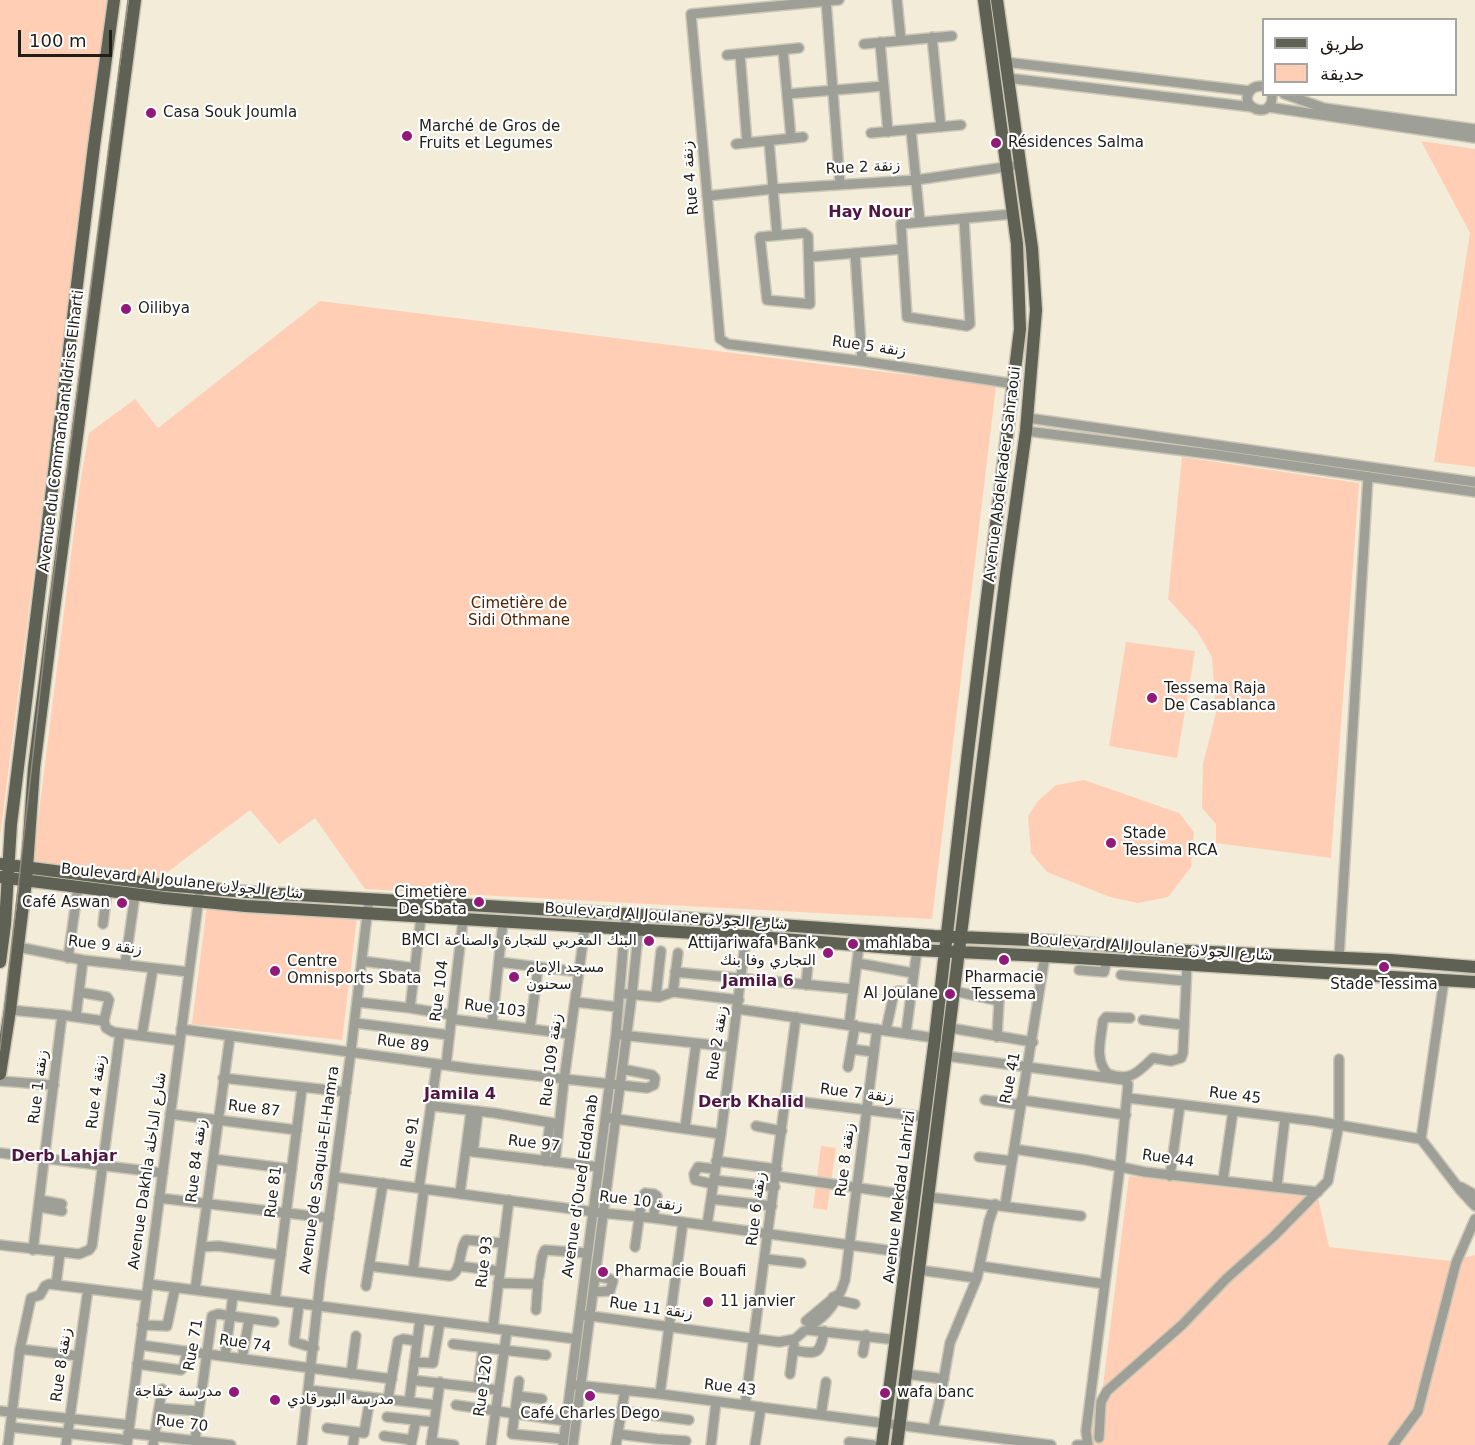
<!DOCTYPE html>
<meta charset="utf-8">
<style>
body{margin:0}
#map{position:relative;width:1475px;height:1445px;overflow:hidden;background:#f2ecd9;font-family:"DejaVu Sans","Noto Sans Arabic",sans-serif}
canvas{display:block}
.legend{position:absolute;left:1262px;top:18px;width:195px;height:78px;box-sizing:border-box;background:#fff;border:2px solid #a6a5a2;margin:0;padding:8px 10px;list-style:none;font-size:18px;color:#201e17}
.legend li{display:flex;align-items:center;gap:12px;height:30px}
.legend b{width:30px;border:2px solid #a6a5a2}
.scale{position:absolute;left:18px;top:30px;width:94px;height:27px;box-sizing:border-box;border:3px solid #201e17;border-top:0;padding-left:8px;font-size:18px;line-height:21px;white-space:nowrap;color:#201e17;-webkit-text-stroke:4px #fff;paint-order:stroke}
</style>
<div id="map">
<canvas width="1475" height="1445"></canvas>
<ul class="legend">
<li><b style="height:8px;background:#5e6153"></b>طريق</li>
<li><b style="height:16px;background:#ffceb5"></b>حديقة</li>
</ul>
<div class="scale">100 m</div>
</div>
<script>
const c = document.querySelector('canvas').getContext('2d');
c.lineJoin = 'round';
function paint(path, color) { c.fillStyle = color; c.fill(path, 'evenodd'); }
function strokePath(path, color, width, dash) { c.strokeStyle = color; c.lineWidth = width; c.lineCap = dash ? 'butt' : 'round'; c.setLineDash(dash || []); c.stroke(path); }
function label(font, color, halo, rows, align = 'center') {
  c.font = font + ' "DejaVu Sans","Noto Sans Arabic",sans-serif'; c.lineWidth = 4.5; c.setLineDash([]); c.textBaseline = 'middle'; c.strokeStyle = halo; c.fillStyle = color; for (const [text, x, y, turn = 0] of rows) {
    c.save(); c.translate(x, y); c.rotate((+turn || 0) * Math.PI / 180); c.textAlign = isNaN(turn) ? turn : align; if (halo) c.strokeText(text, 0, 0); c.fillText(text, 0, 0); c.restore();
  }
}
const green = new Path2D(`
 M0,0H107L0,836Z
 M1421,141L1475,149V467L1434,462L1470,233Z
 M320,301L996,386L932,919L365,889L315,818L279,844L250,810L161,877L37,865L33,860L80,484L89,433L135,399L158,428Z
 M1182,457L1359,483L1331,858L1216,843V824L1202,808L1203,764L1216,713L1212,657L1197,631L1168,599Z
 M1126,642L1195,651L1177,758L1109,746Z
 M1084,780L1179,813L1194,832L1191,867L1168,897L1138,903L1110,897L1047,872L1031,853L1028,816L1038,801L1056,785Z
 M207,906L357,917L342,1040L192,1024Z
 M821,1146L836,1148L827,1210L813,1208Z
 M1129,1176L1318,1198L1329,1247L1451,1261L1475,1255V1445H1080L1083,1422L1101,1402Z`);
const minor = new Path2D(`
 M826,0L840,184
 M839,0L691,14L720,339L728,344L862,361L1015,384
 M897,0L901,40
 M932,37L941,127
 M880,42L888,132
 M864,44L952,36
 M783,50L791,138
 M740,54L747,143
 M727,55L799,48
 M1005,62L1250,91
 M1007,78L1252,107
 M1264,86C1258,86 1254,86 1250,91C1237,108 1274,122 1272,94
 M787,94L884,86
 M1284,94L1324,108L1475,129
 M1268,107L1475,138
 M911,130L920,222
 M871,133L961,125
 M769,141L777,235
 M736,144L803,137
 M707,196L773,189L916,180L1012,166
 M964,219L970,324L967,326L907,317L901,224L1013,214
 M804,233L808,236L810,304L767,300L760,237Z
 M855,253L862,361
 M809,257L902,249
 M1028,418L1475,482
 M1026,431L1218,455L1475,492
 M103,924L107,891
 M18,947L83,960L189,972
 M68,958L78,887
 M1339,958L1368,477
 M362,961L415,968
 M499,962L579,972
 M857,963L913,973
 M125,965L135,895
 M1079,970L1104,972L1107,960
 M675,972L853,989
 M1121,975L1186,981
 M806,985L808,964
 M954,991L999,1001L997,1037
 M79,992L107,997L109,1000L104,1021
 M673,992L678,953
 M626,994L659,997L673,992L739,1000
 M656,996L661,951
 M357,1002L410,1008L452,1015
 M575,1002L618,1007
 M410,1008L421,917
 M738,1009L935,1038
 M10,1010L62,1015L33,1250
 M62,1015L104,1021L106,1028L113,1032L180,1041
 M76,1016L83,960
 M1130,1018L1106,1017L1103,1021C1101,1039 1094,1060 1108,1074C1131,1082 1138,1072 1153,1058L1171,1061L1181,1058L1183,1053L1187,965
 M451,1019L570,1034
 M1143,1020L1184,1025
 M355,1023L449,1035
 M492,1024L503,922
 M849,1024L859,946
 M950,1028L1033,1042
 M181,1029L474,1069L647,1088L654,1085L655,1078L652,1075L622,1069
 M530,1029L538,968
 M886,1030L894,993L898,991L940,995
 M906,1033L917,950
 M142,1035L153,968
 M621,1035L732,1047
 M851,1049L874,1052
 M946,1056L1124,1080L1128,1084L1120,1166L1086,1431L1088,1445
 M446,1065L463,920
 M848,1067L855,1025
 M223,1078L346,1092
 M0,1081L54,1085
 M1128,1098L1315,1121L1421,1139L1461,1191L1475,1206
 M786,1100L925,1117
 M985,1100L1020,1105
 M1021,1100L1126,1115
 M432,1106L494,1113L559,1124
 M170,1114L297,1130
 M610,1118L721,1134
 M756,1126L782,1131
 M685,1128L696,1044
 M1421,1139L1444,980
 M1014,1149L1086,1160L1145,1172L1318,1192
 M466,1151L598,1167
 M473,1152L478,1111
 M0,1153L163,1173
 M979,1157L1012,1161
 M213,1159L292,1169
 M545,1161L550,1123
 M716,1161L777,1169
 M555,1162L564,1080L585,927
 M776,1176L915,1196
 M1170,1176L1180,1105
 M335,1177L602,1213L653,1218L908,1253
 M714,1180L775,1187
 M1223,1180L1233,1111
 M713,1184L695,1180L694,1174L698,1167L715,1169
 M1277,1186L1285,1118
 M1461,1187L1475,1195
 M419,1188L437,1064
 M460,1193L471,1111
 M928,1197L1081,1216
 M159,1198L329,1218
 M711,1199L772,1206
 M40,1200L62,1204
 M1005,1205L1045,956
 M39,1207L62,1211
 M707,1225L721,1134L746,936
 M0,1245L79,1254L89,1250L92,1246L120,1033
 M202,1247L218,1246L281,1255
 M635,1247L642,1198L645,1193L654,1194L657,1196L653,1218
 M766,1259L801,1263
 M369,1266L450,1276C463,1271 458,1251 466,1240L502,1243
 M458,1266L499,1271
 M980,1266L1104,1284
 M919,1270L977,1278
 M413,1271L424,1189
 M498,1283L536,1284C543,1274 538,1260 545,1250L587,1253
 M148,1284L576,1339
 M56,1285L60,1253
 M366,1286L383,1183
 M195,1290L230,1036
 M593,1292L610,1291L613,1281L610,1279L595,1276
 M833,1297L837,1300L855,1304
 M275,1300L302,1088
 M299,1304L294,1342L314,1348
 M536,1310L538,1282
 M584,1315L779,1342L795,1339L804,1331
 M806,1321L837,1295
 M142,1325L167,1326L175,1288
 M810,1326C827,1316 839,1299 845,1280L877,1029
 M493,1328L509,1200
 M808,1330L897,1340
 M453,1344L546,1355
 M140,1345L392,1379
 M20,1349L78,1356
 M793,1350C816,1354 820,1356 824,1331
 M863,1353L866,1335
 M225,1356L233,1295
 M242,1359L249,1320
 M414,1362L433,1363L440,1322
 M137,1364L181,1370L184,1366L187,1351
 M351,1374L356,1336
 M790,1374L794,1345
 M906,1374L944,1379
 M412,1380L499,1390
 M519,1381L512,1434L563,1439
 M576,1385L660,1394L1051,1445
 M478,1387L483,1348
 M309,1390L436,1405
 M660,1394L683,1222
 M517,1396L542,1399
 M388,1399L398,1341L403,1339L417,1341
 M409,1402L420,1320
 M456,1405L565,1421
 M745,1405L796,1017
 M159,1408L198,1411
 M0,1411L129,1425
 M621,1411L689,1420
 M821,1415L826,1382
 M387,1417L434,1422
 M10,1427L127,1440
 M327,1428L364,1433L370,1398
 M933,1429L941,1394L950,1343L977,1278L989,1221L995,1204
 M128,1433L231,1445
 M618,1434L657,1439L686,1441
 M384,1436L412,1440
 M1099,1438L1101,1402L1107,1391L1182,1325L1226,1279L1273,1237L1328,1181L1339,1124V1059
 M195,1440L212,1316L218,1314L274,1322
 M431,1442L454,1445
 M849,1442L873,1445
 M8,1445L20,1349L31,1298L40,1295L45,1286L49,1284L146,1296
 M66,1445L88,1289
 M127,1445L200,889
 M153,1445L162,1389
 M302,1445L320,1282L351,1051L369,899
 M353,1445L355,1432
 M411,1445L416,1420
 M431,1445L440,1382
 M491,1445L507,1330
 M563,1445L616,1034L626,915
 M573,1445L632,994L640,915
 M616,1445L625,1390
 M711,1445L716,1402
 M755,1445L761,1407
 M1077,1445H1084
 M1393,1445L1418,1411L1456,1263L1475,1219`);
const major = new Path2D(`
 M0,864L164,885L247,892L640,915L934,936L1055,941L1165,950L1390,960L1475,967
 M0,877L165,898L246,906L746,936L917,950L1045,956L1475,982
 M0,962L5,924L11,824L94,146L114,0
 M0,1074L10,1010L26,881L34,768L53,617L135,0
 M882,1445L935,1038L968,752L1020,329L1017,244L984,0
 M897,1445L1006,575L1026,431L1036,310L1032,248L997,0`);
const tram = new Path2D(`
 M0,1050L48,620L128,0`);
const markers = [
 [151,113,6,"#921977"],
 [407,136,6,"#921977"],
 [996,143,6,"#921977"],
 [126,309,6,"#921977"],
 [1152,698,6,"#921977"],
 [1111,843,6,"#921977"],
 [479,902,6,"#921977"],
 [122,903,6,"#921977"],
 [649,941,6,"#921977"],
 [853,944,6,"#921977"],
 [828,953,6,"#921977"],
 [1004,960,6,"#921977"],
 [1384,967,6,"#921977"],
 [275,971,6,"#921977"],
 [514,977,6,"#921977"],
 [950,994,6,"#921977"],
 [603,1272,6,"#921977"],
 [708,1302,6,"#921977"],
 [234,1392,6,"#921977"],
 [885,1393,6,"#921977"],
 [590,1396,6,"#921977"],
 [275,1400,6,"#921977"]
];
const poiNames = [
 ["Casa Souk Joumla",163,113],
 ["Marché de Gros de",419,127],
 ["Fruits et Legumes",419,144],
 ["Résidences Salma",1008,143],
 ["Oilibya",138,309],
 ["Tessema Raja",1164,689],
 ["De Casablanca",1164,706],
 ["Stade",1123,834],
 ["Tessima RCA",1123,851],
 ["Cimetière",467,893,"right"],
 ["De Sbata",467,910,"right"],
 ["Café Aswan",110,903,"right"],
 ["BMCI البنك المغربي للتجارة والصناعة",637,941,"right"],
 ["Attijariwafa Bank",816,944,"right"],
 ["التجاري وفا بنك",816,961,"right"],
 ["mahlaba",865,944],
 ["Centre",287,962],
 ["Omnisports Sbata",287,979],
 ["مسجد الإمام",526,968],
 ["سحنون",526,985],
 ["Pharmacie",1004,978,"center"],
 ["Tessema",1004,995,"center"],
 ["Stade Tessima",1384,985,"center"],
 ["Al Joulane",938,994,"right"],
 ["Pharmacie Bouafi",615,1272],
 ["11 janvier",720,1302],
 ["مدرسة خفاجة",222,1392,"right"],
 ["wafa banc",897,1393],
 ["مدرسة البورقادي",287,1400],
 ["Café Charles Dego",590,1414,"center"]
];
const streetNames = [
 ["Rue 2 زنقة",863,168,-3],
 ["Rue 4 زنقة",691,178,-95],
 ["Rue 5 زنقة",869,347,8],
 ["Avenue du Commandant Idriss Elharti",62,431,-83],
 ["Avenue Abdelkader Sahraoui",1003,474,-83],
 ["Boulevard Al Joulane شارع الجولان",182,882,6],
 ["Boulevard Al Joulane شارع الجولان",666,917,4],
 ["Rue 9 زنقة",105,946,7],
 ["Boulevard Al Joulane شارع الجولان",1151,948,4],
 ["Rue 104",440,991,-83],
 ["Rue 103",495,1009,7],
 ["Rue 2 زنقة",718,1043,-82],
 ["Rue 89",403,1044,8],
 ["Rue 109 زنقة",552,1060,-83],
 ["Rue 41",1011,1078,-79],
 ["Rue 1 زنقة",39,1087,-83],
 ["Rue 4 زنقة",97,1092,-83],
 ["Rue 7 زنقة",857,1094,7],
 ["Rue 45",1235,1096,7],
 ["Rue 87",254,1109,7],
 ["Rue 91",411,1142,-81],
 ["Rue 97",534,1144,7],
 ["Rue 44",1168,1159,8],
 ["Rue 8 زنقة",846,1160,-83],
 ["Rue 84 زنقة",197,1161,-83],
 ["Avenue de Saquia-El-Hamra",320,1170,-82],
 ["Avenue Dakhla شارع الداخلة",148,1171,-82],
 ["Avenue d'Oued Eddahab",581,1186,-82],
 ["Rue 81",274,1192,-83],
 ["Avenue Mekdad Lahrizi",900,1197,-83],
 ["Rue 10 زنقة",641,1202,7],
 ["Rue 6 زنقة",757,1209,-83],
 ["Rue 93",485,1262,-83],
 ["Rue 11 زنقة",651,1309,8],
 ["Rue 74",245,1344,8],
 ["Rue 71",194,1345,-80],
 ["Rue 8 زنقة",62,1365,-82],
 ["Rue 120",484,1386,-82],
 ["Rue 43",730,1388,7],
 ["Rue 70",182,1424,7]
];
const parkNames = [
 ["Cimetière de",519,604],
 ["Sidi Othmane",519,621]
];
const neighbourhoodNames = [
 ["Hay Nour",870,213],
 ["Jamila 6",758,982],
 ["Jamila 4",460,1095],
 ["Derb Khalid",751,1103],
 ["Derb Lahjar",64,1157]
];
paint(green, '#ffceb5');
strokePath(minor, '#ccc7b6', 12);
strokePath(major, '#ccc7b6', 15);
strokePath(minor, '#9e9f97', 9);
strokePath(major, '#5e6153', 12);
strokePath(tram, '#8f8b7e', 1.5);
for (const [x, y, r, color] of markers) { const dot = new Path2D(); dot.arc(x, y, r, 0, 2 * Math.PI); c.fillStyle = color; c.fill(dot); strokePath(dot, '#fff', 2); }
label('15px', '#201e17', '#fff', poiNames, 'left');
label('15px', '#201e17', '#fff', streetNames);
label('15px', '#572100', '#fff', parkNames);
label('bold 16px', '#4e1640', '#fff', neighbourhoodNames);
</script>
